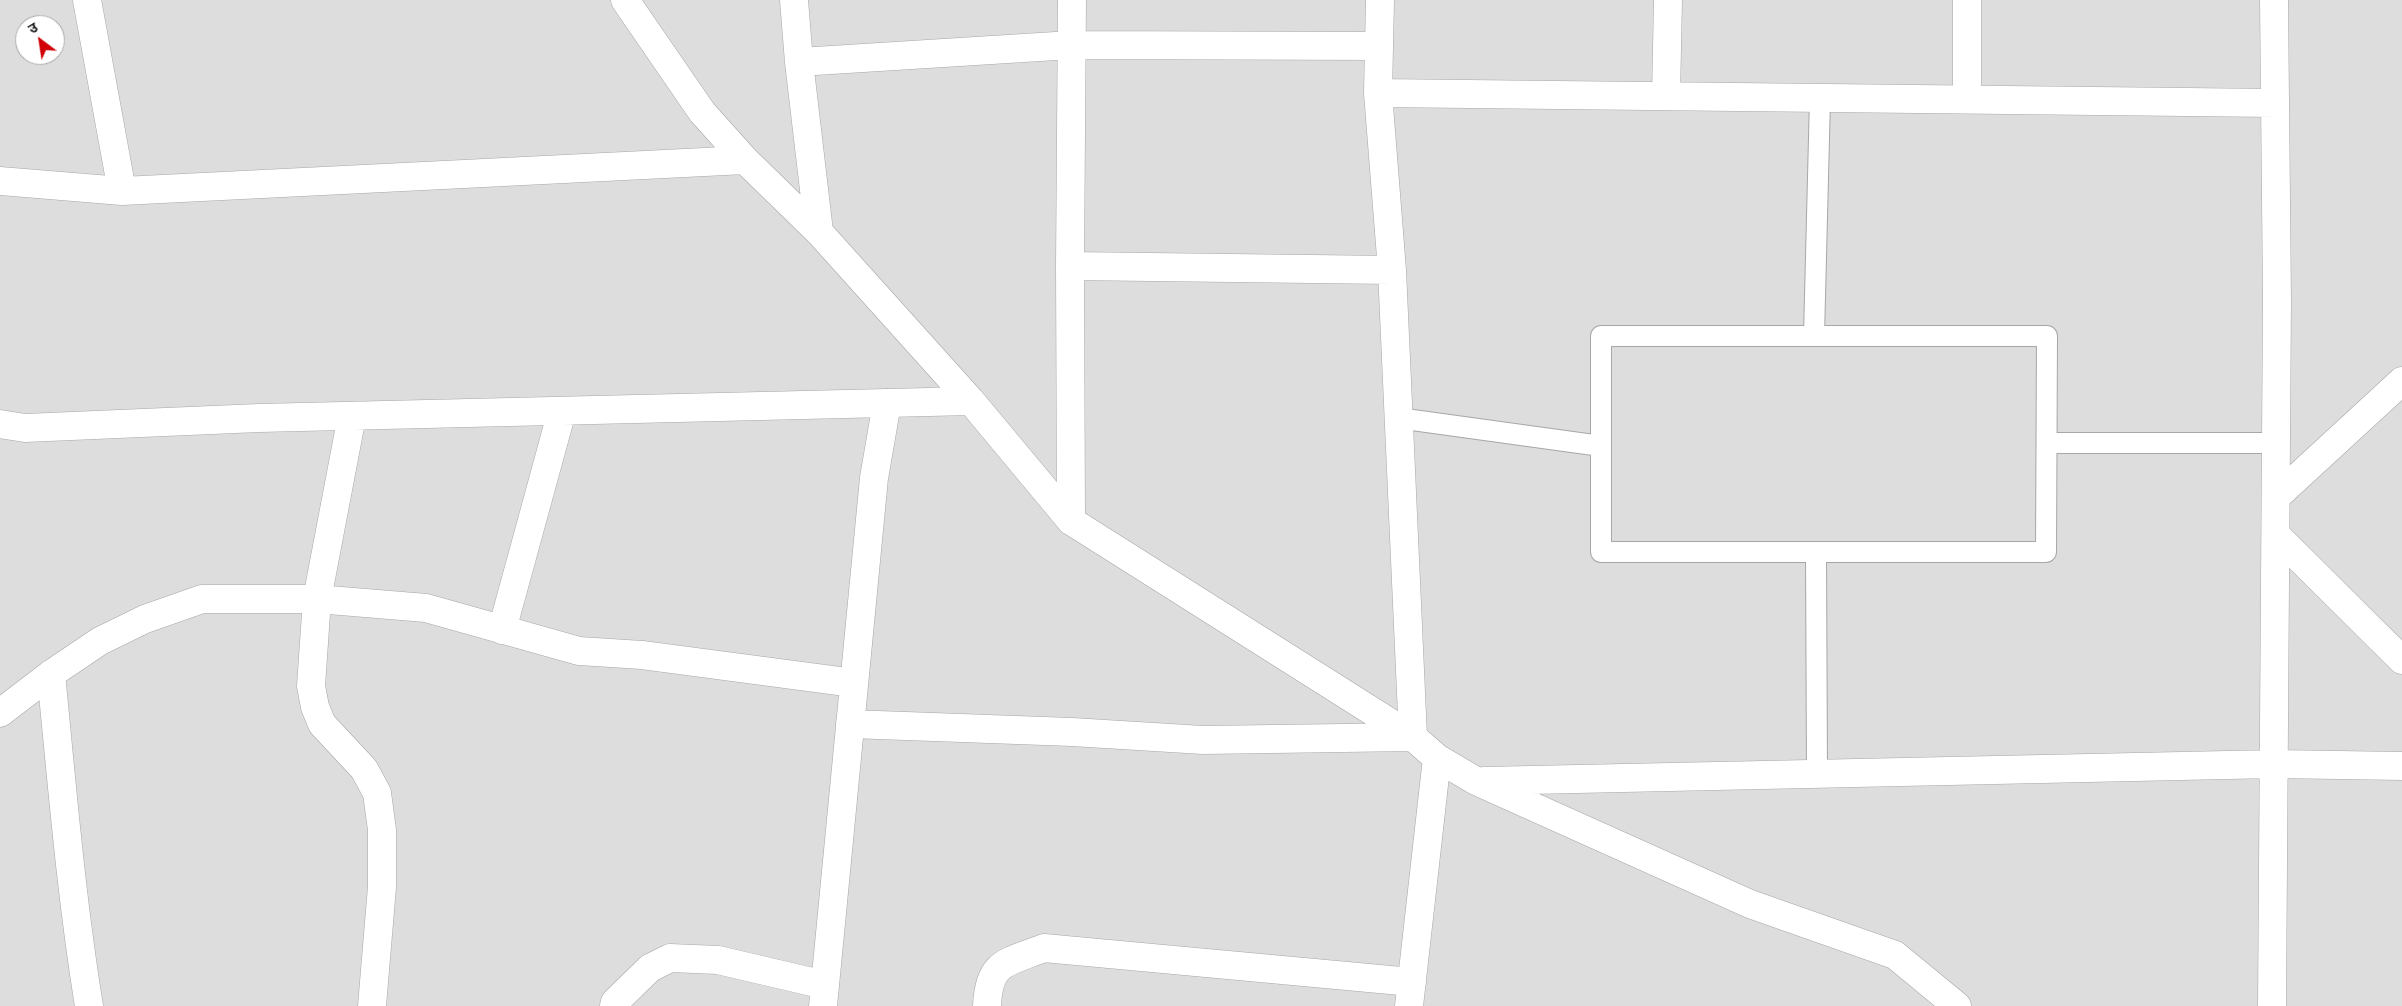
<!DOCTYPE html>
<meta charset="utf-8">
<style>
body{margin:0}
#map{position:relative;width:2402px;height:1006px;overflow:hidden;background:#f1ede6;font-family:"Work Sans","Noto Sans Devanagari",sans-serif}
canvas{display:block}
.north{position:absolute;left:15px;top:15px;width:50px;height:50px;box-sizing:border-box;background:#fff;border:1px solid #a6a6a6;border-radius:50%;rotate:329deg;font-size:14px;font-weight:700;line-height:20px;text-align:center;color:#202020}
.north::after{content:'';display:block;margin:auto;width:18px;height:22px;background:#d00004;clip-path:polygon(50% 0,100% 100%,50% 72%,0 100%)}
</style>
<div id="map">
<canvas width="2402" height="1006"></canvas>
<div class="north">उ</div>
</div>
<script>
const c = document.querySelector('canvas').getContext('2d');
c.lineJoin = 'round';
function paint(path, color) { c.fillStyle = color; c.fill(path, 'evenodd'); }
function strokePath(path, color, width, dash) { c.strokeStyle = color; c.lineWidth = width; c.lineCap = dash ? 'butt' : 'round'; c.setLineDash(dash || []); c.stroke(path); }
const residential = new Path2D(`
 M0,0H2402V1006H0ZM25,25H55V55H25Z`);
const lane = new Path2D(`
 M1601,336H2047L2046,552H1601Z
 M1814,336L1820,98
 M1398,418L1601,446
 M2047,443H2276
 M1816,552L1817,774`);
const street = new Path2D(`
 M87,0L122,191
 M625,0L702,112L745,160L819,232L971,401L1071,521L1413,737L1437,758L1476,781L1750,904L1895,955L1957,1006
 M794,0L799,62L819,232
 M1967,0V99
 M799,62L1072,45L1379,46
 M1378,93L2275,103
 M1666,96L1668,0
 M0,181L122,191L745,160
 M1070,266L1392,270
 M352,416L317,599L311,686L315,707L322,724L364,769L377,793L382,830V887L372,1006
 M0,424L25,428L259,418L971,401
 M2276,497L2402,381
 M1071,521L1070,266L1072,0
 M2276,535L2402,660
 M502,630L562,411
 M51,674C62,785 71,896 89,1006
 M0,713L51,674L100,641L145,619L202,599H317L426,608L579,651L642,655L854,683
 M850,724L1072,732L1203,740L1413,737L1392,270L1378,93L1380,0
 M1484,781L2274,764L2402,766
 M614,1006L615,1002L650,968L670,958L718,960L825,985
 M823,1006L874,478L887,403
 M987,1006C989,961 1006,963 1044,948L1412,982
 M1409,1006L1437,758
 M2272,1006L2277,299L2274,0`);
paint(residential, '#dedddd');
strokePath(lane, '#a7a7a7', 22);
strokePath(street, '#a7a7a7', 29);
strokePath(lane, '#fff', 20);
strokePath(street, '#fff', 28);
</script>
